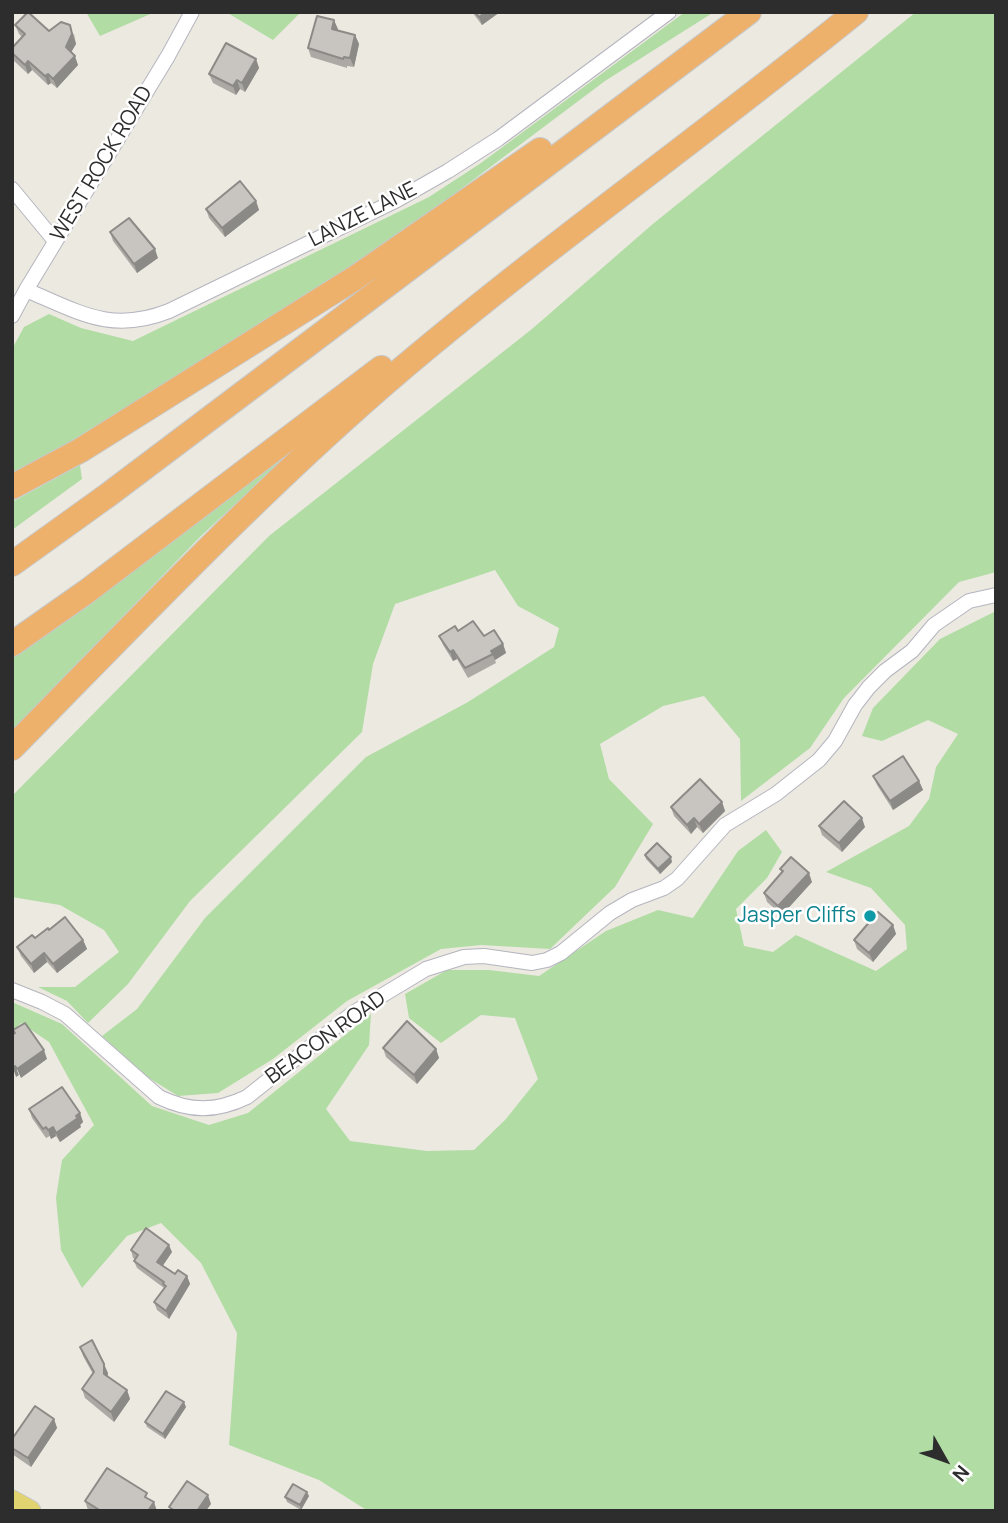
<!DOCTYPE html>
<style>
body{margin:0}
#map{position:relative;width:1008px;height:1523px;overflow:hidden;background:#ece9e1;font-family:Manrope,sans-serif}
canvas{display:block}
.frame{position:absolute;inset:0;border:14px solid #2d2d2d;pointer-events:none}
.north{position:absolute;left:910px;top:1425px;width:70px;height:70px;-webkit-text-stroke:5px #fff;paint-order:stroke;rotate:130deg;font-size:19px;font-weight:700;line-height:28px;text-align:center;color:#2d2d2d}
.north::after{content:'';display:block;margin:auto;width:24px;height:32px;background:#2d2d2d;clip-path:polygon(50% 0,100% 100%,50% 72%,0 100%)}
</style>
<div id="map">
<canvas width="1008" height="1523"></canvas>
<div class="frame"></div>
<div class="north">N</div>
</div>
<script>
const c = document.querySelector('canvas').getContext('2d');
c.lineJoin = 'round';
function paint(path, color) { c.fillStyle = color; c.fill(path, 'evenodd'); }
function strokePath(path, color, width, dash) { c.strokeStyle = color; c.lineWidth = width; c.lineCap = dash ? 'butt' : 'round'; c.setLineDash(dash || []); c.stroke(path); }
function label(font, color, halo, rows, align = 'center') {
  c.font = font + ' Manrope,sans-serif'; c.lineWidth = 5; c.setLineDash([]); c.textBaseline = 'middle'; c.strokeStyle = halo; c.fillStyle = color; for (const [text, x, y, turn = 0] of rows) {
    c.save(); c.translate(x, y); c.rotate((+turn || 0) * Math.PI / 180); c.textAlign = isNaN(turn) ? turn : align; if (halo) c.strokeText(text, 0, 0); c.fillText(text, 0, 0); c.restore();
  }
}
const green = new Path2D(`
 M86,12H155L100,36Z
 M226,12H301L273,40Z
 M685,12H714L605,81L425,216L305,297L33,465L12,474V349L24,327L49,314L81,328L133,341L429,197L481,163Z
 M916,12H996V572L959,582L844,698L810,748L741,801L740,739L704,696L663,706L600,744L609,779L653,824L615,887L550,949L481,945L441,949L347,1001L273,1059L218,1093L178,1096L149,1078L102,1036L137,1009L205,918L366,757L468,702L554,647L559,628L518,606L495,570L395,604L373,664L362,732L190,901L128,984L88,1023L67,1001L38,987H75L119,952L104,930L60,905L12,897V796L269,536L532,329L654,223Z
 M280,453L285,458L201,536L12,731V655Z
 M80,465L82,479L12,530V502Z
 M996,611V1511H368L319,1480L229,1445L237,1333L201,1263L161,1223L127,1236L82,1288L61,1250L56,1198L62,1160L94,1125L49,1042L21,1023L12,1032V1002L62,1024L152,1106L209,1125L248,1113L371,1014L369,1045L326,1109L350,1141L427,1151L474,1150L505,1120L538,1079L515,1018L481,1015L441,1043L409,1018L405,994L447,970H489L539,976L606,931L658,910L693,918L738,851L766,830L782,852L767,878L736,909L744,946L773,952L796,935L876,971L907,949L905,925L871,888L826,872L909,826L929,799L936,767L958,734L928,720L882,741L862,736L873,708L940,639Z`);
const minor = new Path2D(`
 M12,189L55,241
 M26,290C79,312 111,334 169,311L397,200L448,171L498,139L669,12
 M12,316L26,290L168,56L192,12
 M12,990L42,1002L65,1014L159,1097C190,1112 216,1112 247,1097L353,1013L426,969L464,957L484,956L532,963L547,960L561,953L610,913L632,900L664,888L677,879L725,825L776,794L819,760L835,741L855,705L869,687L885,671L912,651L934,625L969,601L996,595`);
const primary = new Path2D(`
 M12,1501L30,1511`);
const motorway = new Path2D(`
 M12,487L81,450L355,278L540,150
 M12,564L108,495L749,12
 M12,644L86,592L381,368
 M12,748C140,618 265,485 404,367C550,244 707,133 856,12`);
const wall = new Path2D(`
 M472,12H500L482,25Z
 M15,25L74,34L76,44L71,52L78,65L57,88L51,83L48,85L32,70L28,74L13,60L12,48L22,37L19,34Z
 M338,29L337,31L355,35L359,44L354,67L347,66V68L311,57L308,48Z
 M256,59L259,68L245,92L240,89L236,95L213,83L209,74Z
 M256,201L259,210L225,237L209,218L206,209Z
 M110,232L158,258L137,273L113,241Z
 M458,631L484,636L503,644L506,653L495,660L496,663L468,678L457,659L453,661L443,645L439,636Z
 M873,776L919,781L923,790L893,810L877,785Z
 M722,802L725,811L703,833L697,827L691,834L674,816L671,807Z
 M819,826L865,827L842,852L822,835Z
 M645,855L672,862L660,874L646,859Z
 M780,869L812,882L782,915L767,902L764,893L782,873Z
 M893,925L896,934L873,962L857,949L854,940Z
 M49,930L83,940L87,949L57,973L47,962L34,973L21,956L17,947Z
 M383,1048L436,1049L439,1058L417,1084L386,1057Z
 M29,1109L80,1113L83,1122L80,1125L81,1127L60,1142L56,1136L51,1139L50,1136L46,1138L32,1118Z
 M131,1250L172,1252L162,1266L175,1274L187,1276L190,1284L169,1319L157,1310L154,1302L164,1288L137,1268L134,1261L135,1259L133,1258Z
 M80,1347L108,1373L107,1377L127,1390L130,1399L114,1422L85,1398L82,1389L93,1374L83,1356Z
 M186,1407L165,1439L147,1427L145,1422Z
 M54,1419L57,1428L31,1467L12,1454V1439Z
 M309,1496L301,1510L287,1502L285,1497Z
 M150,1500L157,1511H90L88,1510L85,1501Z`);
const shadedWall = new Path2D(`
 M486,12H500L482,25L479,17Z
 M334,20L338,29L335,38L332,29Z
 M70,25L76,44L69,56L66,47Z
 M355,35L359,44L354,67L350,58Z
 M75,56L78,65L57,88L53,79Z
 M256,59L259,68L245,92L242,83Z
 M28,61L32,70L28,74L25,65Z
 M48,74L51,83L48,85L45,76Z
 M237,80L240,89L236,95L233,86Z
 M256,201L259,210L225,237L222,228Z
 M155,249L158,258L137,273L134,264Z
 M503,644L506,653L495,660L491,651Z
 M453,650L457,659L453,661L450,652Z
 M919,781L923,790L893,810L890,801Z
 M722,802L725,811L703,833L699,824Z
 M694,818L697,827L691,834L687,825Z
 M862,818L865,827L842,852L839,843Z
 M671,857L672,862L660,874L658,869Z
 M809,873L812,882L782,915L778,906Z
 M893,925L896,934L873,962L869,953Z
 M83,940L87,949L57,973L53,964Z
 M44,953L47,962L34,973L31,964Z
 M436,1049L439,1058L417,1084L414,1075Z
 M44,1050L47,1059L21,1078L17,1069Z
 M15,1066L19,1075L16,1077L13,1068Z
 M80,1113L83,1122L80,1125L81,1127L60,1142L56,1133Z
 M53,1127L56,1136L51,1139L48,1130Z
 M169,1245L172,1252L160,1270L157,1262Z
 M187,1276L190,1284L169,1319L166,1311Z
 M104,1364L108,1373L107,1383L104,1374Z
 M127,1390L130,1399L114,1422L111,1412Z
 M184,1402L186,1407L165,1439L163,1434Z
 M54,1419L57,1428L31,1467L28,1458Z
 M307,1492L309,1496L301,1510L300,1505Z
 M208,1495L211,1504L206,1511H197Z
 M154,1502L157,1511H148Z`);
const building = new Path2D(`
 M28,12L49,31L61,22L70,25L72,34L66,47L75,56L53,79L48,74L45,76L28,61L25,65L12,53V48L25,34L15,25Z
 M475,12H486L479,17Z
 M317,16L334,20L332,29L355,35L350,58L344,57L343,59L308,48Z
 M226,43L256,59L242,83L237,80L233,86L209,74Z
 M240,181L256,201L222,228L206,209Z
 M129,218L155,249L134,264L110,232Z
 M473,621L484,636L494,630L503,644L491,651L493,654L465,668L453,650L450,652L439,636L455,626L458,631Z
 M903,756L919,781L890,801L873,776Z
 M700,779L722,802L699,824L694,818L687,825L671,807Z
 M844,801L862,818L839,843L819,826Z
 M657,843L671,857L658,869L645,855Z
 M791,857L809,873L778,906L764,893L783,871L780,869Z
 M878,912L893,925L869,953L854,940Z
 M65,917L83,940L53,964L44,953L31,964L17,947L32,935L35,938L48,928L49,930Z
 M407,1021L436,1049L414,1075L383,1048Z
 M25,1023L44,1050L17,1069L15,1066L13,1068L12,1035L15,1033L13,1030Z
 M62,1087L80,1113L76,1116L78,1118L56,1133L53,1127L48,1130L46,1127L43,1129L29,1109Z
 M146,1228L169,1245L157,1262L175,1274L178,1270L187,1276L166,1311L154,1302L166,1286L163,1284L164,1282L134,1261L138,1255L131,1250Z
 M92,1340L104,1364V1374L127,1390L111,1412L82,1389L94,1372L80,1347Z
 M166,1391L184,1402L163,1434L145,1422Z
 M35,1406L54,1419L28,1458L12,1448V1439Z
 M107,1468L147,1493L145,1497L154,1502L148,1511H101L85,1501Z
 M187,1481L208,1495L197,1511H175L169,1507Z
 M293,1484L307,1492L300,1505L285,1497Z`);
const markers = [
 [870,916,7,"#0f9aa8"]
];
const streetNames = [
 ["WEST ROCK ROAD",102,164,-59],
 ["LANZE LANE",363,215,-27],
 ["BEACON ROAD",326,1038,-36]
];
const cultureNames = [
 ["Jasper Cliffs",856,916]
];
paint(green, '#b1dca4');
strokePath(minor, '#b4b5bf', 16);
strokePath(primary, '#c8c8c8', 23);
strokePath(motorway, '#c8c8c8', 26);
strokePath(minor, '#fff', 14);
strokePath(primary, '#e2d371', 21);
strokePath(motorway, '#edb16c', 24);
paint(wall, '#aca9a5');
paint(shadedWall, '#8c8a86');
paint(building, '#c8c5c0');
strokePath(building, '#8c8a86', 2);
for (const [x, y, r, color] of markers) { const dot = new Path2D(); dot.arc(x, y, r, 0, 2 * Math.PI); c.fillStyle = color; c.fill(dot); strokePath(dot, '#fff', 2.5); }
label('21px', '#2d2d2d', '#fff', streetNames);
label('21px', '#0d838f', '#fff', cultureNames, 'right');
</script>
